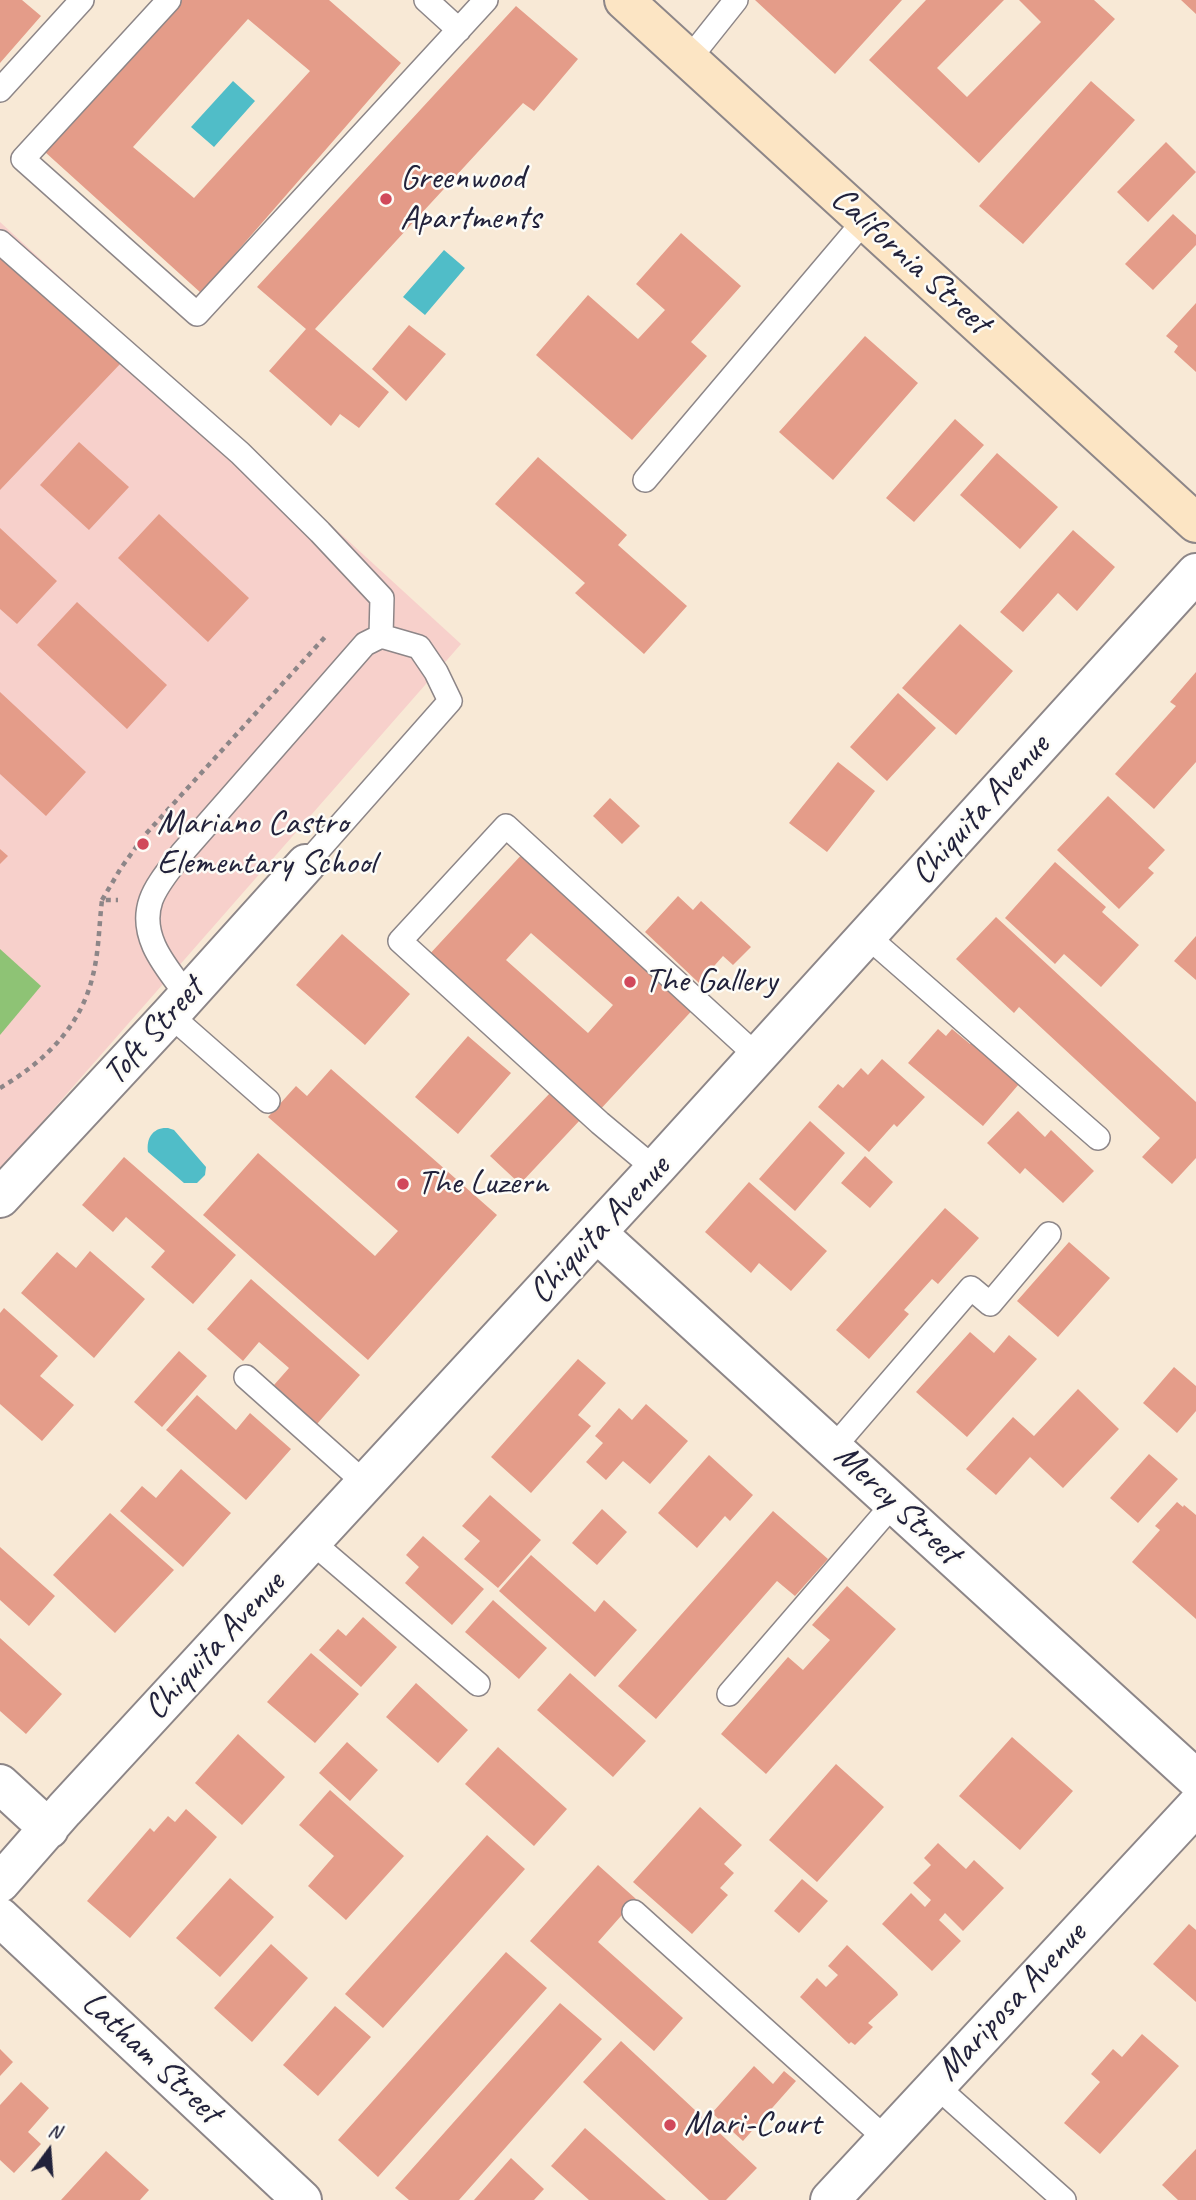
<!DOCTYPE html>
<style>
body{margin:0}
#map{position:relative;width:1196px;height:2200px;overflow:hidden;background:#f8e9d6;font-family:Caveat,sans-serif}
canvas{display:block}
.north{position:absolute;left:14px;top:2116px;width:70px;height:70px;-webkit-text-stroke:5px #fdfcf7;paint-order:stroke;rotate:16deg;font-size:19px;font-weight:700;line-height:28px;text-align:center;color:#22223b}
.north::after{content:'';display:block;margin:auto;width:24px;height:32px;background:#22223b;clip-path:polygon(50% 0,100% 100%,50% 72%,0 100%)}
</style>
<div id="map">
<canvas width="1196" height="2200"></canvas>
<div class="north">N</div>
</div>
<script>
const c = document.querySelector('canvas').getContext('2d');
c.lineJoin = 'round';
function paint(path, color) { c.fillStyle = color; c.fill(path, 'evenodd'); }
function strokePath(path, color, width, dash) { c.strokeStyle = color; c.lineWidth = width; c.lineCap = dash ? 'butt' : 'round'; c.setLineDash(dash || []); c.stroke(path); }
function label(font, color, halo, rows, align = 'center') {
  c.font = font + ' Caveat,sans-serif'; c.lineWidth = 5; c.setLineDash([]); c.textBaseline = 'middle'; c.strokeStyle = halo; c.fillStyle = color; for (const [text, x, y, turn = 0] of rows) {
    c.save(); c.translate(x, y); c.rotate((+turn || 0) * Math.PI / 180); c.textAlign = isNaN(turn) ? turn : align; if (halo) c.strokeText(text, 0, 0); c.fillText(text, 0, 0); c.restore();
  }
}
const built = new Path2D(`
 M0,222L461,644L0,1170Z`);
const green = new Path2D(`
 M0,949L41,986L0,1035Z`);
const water = new Path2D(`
 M233,81L255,101L214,147L191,127Z
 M444,250L465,268L425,315L403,297Z
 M168,1128L174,1130L206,1167L205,1175L197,1183H184L148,1152C146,1138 153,1127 168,1128Z`);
const building = new Path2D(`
 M0,0H22L41,16L0,63Z
 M179,0H329L401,63L201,293L45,152ZM248,19L310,71L194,198L133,147Z
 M755,0H902L835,74Z
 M926,0H1004L937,68L967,97L1041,22L1019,0H1094L1115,19L979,163L869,60Z
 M1181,0H1196V14Z
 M516,6L578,59L534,111L523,103L315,329L389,392L359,428L340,414L331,426L269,371L306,329L257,287Z
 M1091,81L1135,120L1023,244L979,206Z
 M1166,142L1196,172L1148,222L1117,192Z
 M1173,214L1196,235V245L1153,290L1125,264Z
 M681,233L741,286L691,342L707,356L632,440L536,355L588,295L638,339L665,310L636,284Z
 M0,251L121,363L0,490Z
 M1196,303V372L1174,352L1178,346L1166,336Z
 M409,325L446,354L406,401L372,369Z
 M865,336L918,383L833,480L779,432Z
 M955,419L984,445L914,522L886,498Z
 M79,442L129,487L89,530L40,485Z
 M997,453L1058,507L1020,549L960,495Z
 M538,457L627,535L618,545L687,606L644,654L575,593L585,583L495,504Z
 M159,514L249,598L208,642L118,558Z
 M0,528L57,581L17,624L0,609Z
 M1073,530L1115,567L1077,611L1058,593L1023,632L1000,612Z
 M77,602L167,685L127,729L37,645Z
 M960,624L1013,671L956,735L902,688Z
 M1196,672V762L1154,809L1115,774L1176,706L1170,702Z
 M0,692L86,772L46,816L0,774Z
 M898,693L936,728L887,781L850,747Z
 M838,762L875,791L827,852L789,823Z
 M1108,796L1165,850L1148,868L1154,873L1119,909L1057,850Z
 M610,798L640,826L622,844L593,816Z
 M0,849L8,856L0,864Z
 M525,851L698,1004L597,1113L427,957ZM531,933L613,1005L588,1033L506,960Z
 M1055,862L1106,907L1102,912L1139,945L1101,987L1064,954L1055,964L1005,918Z
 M678,896L693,910L701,901L751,947L733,965L723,956L699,983L645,932Z
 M996,917L1196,1102V1158L1172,1184L1142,1157L1160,1138L1019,1007L1014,1013L956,959Z
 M342,934L410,994L365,1045L296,985Z
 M1196,936V980L1174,961Z
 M938,1029L946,1036L952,1029L970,1044L976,1037L1025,1077L983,1126L908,1063Z
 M468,1036L511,1073L458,1134L415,1097Z
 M882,1059L925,1097L897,1127L894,1124L869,1152L818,1107L838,1084L843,1088L861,1068L868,1075Z
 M331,1069L497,1215L368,1360L203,1215L258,1153L375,1256L398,1231L268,1117L296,1086L307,1096Z
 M551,1092L581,1119L520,1184L490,1156Z
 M1018,1111L1045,1137L1051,1130L1094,1171L1063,1203L1025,1168L1020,1174L987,1143Z
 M810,1121L845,1153L795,1211L759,1179Z
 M865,1156L893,1182L870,1208L841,1183Z
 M124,1157L236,1255L193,1304L151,1267L165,1251L126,1217L113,1232L82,1205Z
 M749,1182L827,1251L791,1291L759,1263L751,1273L705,1232Z
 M945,1208L979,1238L938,1284L932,1279L904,1310L909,1314L869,1359L836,1330Z
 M1069,1242L1110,1278L1058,1337L1017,1301Z
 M90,1251L145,1299L94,1358L21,1293L57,1252L76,1268Z
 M251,1279L360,1375L317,1424L274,1385L289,1368L259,1342L243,1361L207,1329Z
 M4,1308L58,1356L40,1376L74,1405L42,1441L0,1404V1313Z
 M970,1332L994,1353L1009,1335L1037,1359L967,1437L916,1392Z
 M179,1351L207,1376L162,1427L134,1402Z
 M578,1359L606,1383L578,1415L591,1426L531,1493L491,1457Z
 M1174,1367L1196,1386V1411L1177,1433L1143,1403Z
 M1078,1389L1119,1429L1063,1488L1030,1457L996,1495L966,1469L1013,1417L1034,1436Z
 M197,1395L236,1430L250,1413L291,1449L246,1500L166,1430Z
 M646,1404L688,1441L650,1484L623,1461L606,1480L586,1462L603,1443L595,1436L619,1408L632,1420Z
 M1149,1454L1178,1479L1138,1523L1110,1498Z
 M709,1455L753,1495L730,1521L725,1516L697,1548L658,1513Z
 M181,1469L231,1513L183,1567L120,1511L142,1486L156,1498Z
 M490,1495L541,1540L498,1588L464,1559L480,1541L462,1526Z
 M1177,1502L1183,1507L1184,1505L1196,1515V1619L1132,1562L1160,1530L1155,1526Z
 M602,1509L627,1532L597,1565L572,1543Z
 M773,1511L828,1559L795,1596L777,1581L656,1719L618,1686Z
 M110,1513L174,1570L115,1633L53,1575Z
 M423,1536L484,1589L452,1625L405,1583L419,1567L406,1555Z
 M0,1547L55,1596L29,1626L0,1600Z
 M531,1555L595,1612L604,1600L637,1630L595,1677L499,1591Z
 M847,1586L896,1629L766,1774L721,1734L788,1657L803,1670L830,1640L812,1625Z
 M493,1600L547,1648L519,1679L465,1632Z
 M363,1617L397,1647L361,1687L319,1650L338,1629L346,1636Z
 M0,1638L62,1694L26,1734L0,1711Z
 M311,1653L359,1694L315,1743L267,1702Z
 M570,1673L646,1741L613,1777L537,1710Z
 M416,1683L468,1730L438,1763L386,1717Z
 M238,1734L285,1777L242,1825L195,1783Z
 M1012,1737L1073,1791L1020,1850L959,1796Z
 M347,1742L378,1770L350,1801L319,1773Z
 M498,1747L567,1809L534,1846L465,1784Z
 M836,1764L884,1807L817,1882L769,1840Z
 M330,1790L404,1856L346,1920L308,1886L334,1856L299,1825Z
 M700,1807L742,1845L724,1864L734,1873L720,1888L728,1895L692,1934L633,1882Z
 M186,1809L217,1837L130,1938L87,1901L150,1828L154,1832L168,1816L175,1822Z
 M487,1835L525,1869L383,2028L345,1994Z
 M938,1843L966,1869L974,1860L1004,1888L963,1931L945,1913L939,1920L961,1941L932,1971L882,1924L911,1893L925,1907L931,1900L913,1883L931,1865L924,1858Z
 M598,1865L636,1899L598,1942L683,2018L654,2051L530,1941Z
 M230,1878L274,1917L220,1977L176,1938Z
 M802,1879L828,1901L799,1933L774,1911Z
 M1189,1924L1196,1930V2002L1153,1964Z
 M271,1944L308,1978L252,2042L214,2008Z
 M847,1945L897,1992L898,1995L868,2023L873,2027L855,2045L851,2042L849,2044L800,1997L817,1978L826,1987L838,1975L828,1966Z
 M506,1952L547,1988L378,2177L338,2140Z
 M560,2003L602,2039L459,2200H409L395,2188Z
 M335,2006L371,2037L318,2096L283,2065Z
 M1142,2034L1179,2066L1100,2154L1064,2123L1100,2082L1091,2074L1113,2049L1122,2057Z
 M621,2041L757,2168L726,2200H709L583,2082Z
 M0,2049L13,2062L0,2076Z
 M754,2066L773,2084L784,2071L796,2081L743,2141L712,2113Z
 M21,2082L49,2108L28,2132L41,2144L14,2173L0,2160V2105Z
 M585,2128L666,2200H589L551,2166Z
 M1196,2149V2200H1178L1162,2185Z
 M106,2151L149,2190L140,2200H61Z
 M511,2158L544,2189L534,2200H474Z`);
const path = new Path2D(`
 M102,900L121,868L144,836L325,637
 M0,1088C44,1062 81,1027 93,975C99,951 99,925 102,900H118`);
const service = new Path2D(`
 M169,0L23,159L197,314L486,0
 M426,0L459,30
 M689,59L736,0
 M0,90L82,0
 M0,242L240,453L320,532L382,598L381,636
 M645,480L865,220
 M867,936L1098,1138
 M187,995C167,968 138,937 151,900C157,883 172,867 182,853L365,644L381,636L419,647L436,672L450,701L306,864
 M170,1015L268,1101
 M655,1169L600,1123L400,941L506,826L757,1056
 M246,1377L366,1484
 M834,1447L971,1288L990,1304L1049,1234
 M312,1542L478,1684
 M729,1694L894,1503
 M634,1912L885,2138
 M935,2085L1064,2200`);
const minor = new Path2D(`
 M0,1198L170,1015L306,864
 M597,1233L1196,1779
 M0,1784L49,1829
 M0,1883L64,1810L655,1169L1196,573
 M0,1917L302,2200
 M830,2200L1196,1806`);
const secondary = new Path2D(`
 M624,0L1196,523`);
const markers = [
 [386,199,7,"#d1495b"],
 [143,844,7,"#d1495b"],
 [630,982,7,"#d1495b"],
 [403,1184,7,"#d1495b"],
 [670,2125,7,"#d1495b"]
];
const poiNames = [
 ["Greenwood",400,179],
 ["Apartments",400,219],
 ["Mariano Castro",157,824],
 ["Elementary School",157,864],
 ["The Gallery",644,982],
 ["The Luzern",417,1184],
 ["Mari-Court",684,2125]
];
const streetNames = [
 ["California Street",910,261,42],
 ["Chiquita Avenue",981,810,-48],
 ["Toft Street",154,1032,-48],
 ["Chiquita Avenue",600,1230,-47],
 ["Mercy Street",897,1505,43],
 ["Chiquita Avenue",215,1646,-47],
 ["Mariposa Avenue",1012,2002,-47],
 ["Latham Street",151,2058,43]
];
paint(built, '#f7d0cb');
paint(green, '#8ec375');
paint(water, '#50bdc8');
paint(building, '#e49c89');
strokePath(service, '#8d8688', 26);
strokePath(minor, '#8d8688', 42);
strokePath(secondary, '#8d8688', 42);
strokePath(path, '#8d8688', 4.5, [5, 5]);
strokePath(service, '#fff', 23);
strokePath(minor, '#fff', 38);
strokePath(secondary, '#fce5c4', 38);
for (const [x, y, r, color] of markers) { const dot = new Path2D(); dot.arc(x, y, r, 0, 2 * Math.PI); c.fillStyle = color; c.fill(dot); strokePath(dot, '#fdfcf7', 2.5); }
label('35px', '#22223b', '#fdfcf7', poiNames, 'left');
label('35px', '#22223b', '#fdfcf7', streetNames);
</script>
